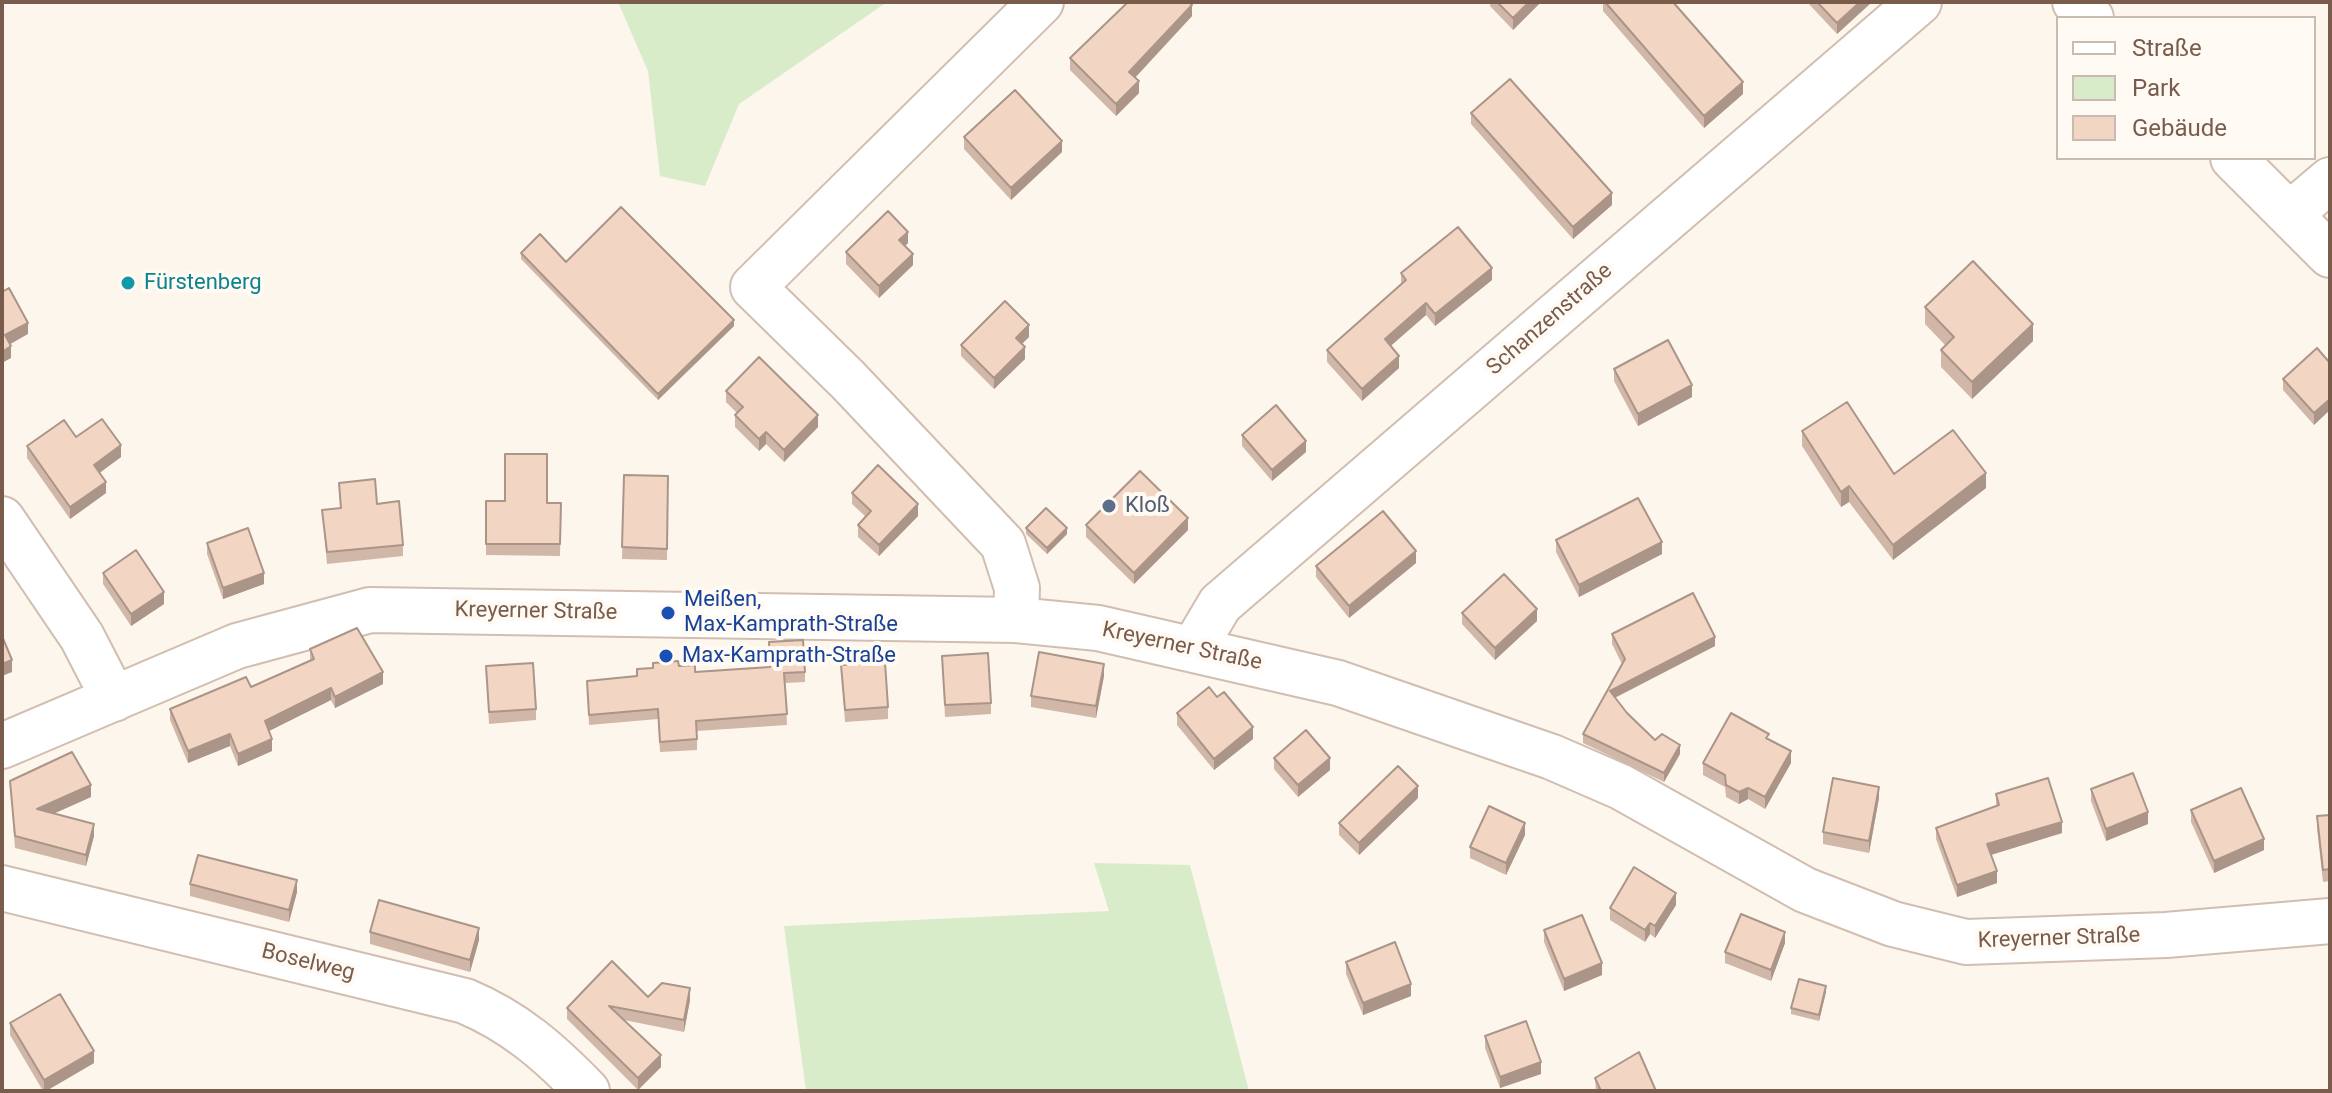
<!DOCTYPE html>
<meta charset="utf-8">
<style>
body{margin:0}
#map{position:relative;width:2332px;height:1093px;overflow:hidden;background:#fdf6ec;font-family:Roboto,sans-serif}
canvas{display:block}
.frame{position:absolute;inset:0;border:4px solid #7a5c4d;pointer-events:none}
.legend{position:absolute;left:2056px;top:16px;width:260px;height:144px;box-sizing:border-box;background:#fffaf3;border:2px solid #cabbb1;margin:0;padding:10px 14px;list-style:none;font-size:24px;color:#7a5c4d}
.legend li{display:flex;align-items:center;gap:16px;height:40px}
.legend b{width:40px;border:2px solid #cabbb1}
</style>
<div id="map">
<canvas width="2332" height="1093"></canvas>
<div class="frame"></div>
<ul class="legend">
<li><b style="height:10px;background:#fff"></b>Straße</li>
<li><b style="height:22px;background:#d8ecc9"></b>Park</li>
<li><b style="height:22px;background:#f3d5c3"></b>Gebäude</li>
</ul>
</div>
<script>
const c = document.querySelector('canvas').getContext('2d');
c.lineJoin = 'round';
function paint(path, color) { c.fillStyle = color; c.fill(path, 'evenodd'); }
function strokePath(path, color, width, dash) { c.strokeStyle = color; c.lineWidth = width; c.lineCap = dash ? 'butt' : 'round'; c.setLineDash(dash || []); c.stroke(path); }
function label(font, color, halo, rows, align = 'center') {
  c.font = font + ' Roboto,sans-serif'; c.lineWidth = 8; c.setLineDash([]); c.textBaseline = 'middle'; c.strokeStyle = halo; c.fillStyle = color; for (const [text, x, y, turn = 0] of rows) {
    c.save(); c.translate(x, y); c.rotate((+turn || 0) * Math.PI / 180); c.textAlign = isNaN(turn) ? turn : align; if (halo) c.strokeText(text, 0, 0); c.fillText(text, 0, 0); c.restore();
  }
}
const green = new Path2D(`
 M618,2H887L739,104L705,186L660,176L648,71Z
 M1094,863L1190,865L1249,1091H806L784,926L1109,911Z`);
const minor = new Path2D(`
 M2075,2L2091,18
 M2233,158L2330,255
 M2290,214L2330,180
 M2,519L82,637L114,699
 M1016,620L1017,588L1003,544L848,380L753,287L1041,2
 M1194,648L1220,604L1919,2
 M2,746L237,646L370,610L1016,620L1098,628L1338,683L1552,757L1621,787L1805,890L1893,924L1966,942L2166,935L2330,921
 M2,888L465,1001C515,1022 549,1052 587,1091`);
const wall = new Path2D(`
 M1124,2H1189L1192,16L1135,78L1139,93L1116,116L1070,70V58L1126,4Z
 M1490,2H1541L1513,30L1490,6Z
 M1603,2H1673L1743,94L1704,128L1603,11Z
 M1807,2H1872L1837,34Z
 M1471,113L1612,205L1573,239L1471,124Z
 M964,137L1062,152L1011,200L964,149Z
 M908,243L905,246L913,265L879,298L846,264V252Z
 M521,253L566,262L734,326L658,400L521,259Z
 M1401,273L1492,280L1435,326L1426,315L1390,346L1399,368L1362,401L1327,362V350L1401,285Z
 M1925,307L2033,341L1972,399L1941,367V350L1945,345L1925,324Z
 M1029,337L1021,344L1025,359L994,389L961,356V345Z
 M2317,348L2314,425L2283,390V379Z
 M1614,369L1692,397L1638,426L1614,381Z
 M726,391L818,427L784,462L766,444L759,451L735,427V415L737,413L726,402Z
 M1802,431L1894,474L1986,488L1893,560L1849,502L1841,507L1802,446Z
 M1242,435L1306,452L1272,481L1242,446Z
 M76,437L121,457L99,473L106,493L70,519L27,458V446Z
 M624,475L668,476L667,560L622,559Z
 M339,483L377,504L403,545V556L327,564L322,510L340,508Z
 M852,493L918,516L879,556L858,537V525L866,517L852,504Z
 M486,501L561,503L560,556L486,555Z
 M1086,525L1188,530L1134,584L1086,537Z
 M1026,528L1067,534L1047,554L1026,534Z
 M1556,540L1662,554L1579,597L1556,552Z
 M207,543L264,584L223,599L207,554Z
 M1416,563L1349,618L1316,577V566Z
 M103,573L164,604L131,626L103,584Z
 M1462,613L1537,621L1495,660L1462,624Z
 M1612,634L1715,646L1615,698L1627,713L1655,740L1680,754L1664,782L1583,743V734L1622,664L1612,644Z
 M310,649L383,684L335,708L331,700L269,731L272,751L238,766L230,746L188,763L170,720V709L251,687L310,660Z
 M942,656L991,703V714L945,717Z
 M841,665L888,707V719L845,722Z
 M486,666L536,709V720L489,724Z
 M679,666L695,672H805V682L785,683L787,725L697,731V750L660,752L658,719L589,725L587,681L637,676Z
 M1104,676L1096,718L1031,707V696Z
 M1177,713L1253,739L1214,770L1177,725Z
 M1769,739L1791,763L1765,809L1748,799L1739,804L1726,797L1725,787L1703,775V763Z
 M1274,758L1330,770L1298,797L1274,769Z
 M10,781L91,797L53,814L94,836L86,866L15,848Z
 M2091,789L2148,824L2106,841L2091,801Z
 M1996,794L2062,833L1991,855L1997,883L1957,897L1936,839V828L1996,806Z
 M1418,798L1359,855L1339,835V823Z
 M1879,798L1869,853L1823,844V832Z
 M2191,810L2264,850L2214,873L2191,822Z
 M2330,815V881L2323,882L2317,828V816Z
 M1525,835L1506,875L1470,858V847Z
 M190,884L297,892L289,922L190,896Z
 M1676,905L1655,938L1650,934L1645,942L1610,920V908Z
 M1544,930L1602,975L1564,991L1544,942Z
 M370,932L479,940L470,972L370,944Z
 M1785,943L1771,981L1725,963V952Z
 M1346,962L1411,996L1363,1015L1346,974Z
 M1826,992L1819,1021L1791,1014V1008Z
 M648,997L690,1000L684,1032L624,1020L661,1067L638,1090L567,1019V1008Z
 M10,1023L94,1063L46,1091H43L10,1035Z
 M1485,1036L1541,1074L1500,1088L1485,1048Z
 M1595,1078L1656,1091H1596Z`);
const shadedWall = new Path2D(`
 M1529,2H1541L1513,30V18Z
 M1860,2H1872L1837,34V23Z
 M1192,5V16L1129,84V72Z
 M1139,81V93L1116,116V104Z
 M1743,82V94L1704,128V116Z
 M1062,141V152L1011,200V188Z
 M1612,193V205L1573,239V227Z
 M908,232V243L899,252V240Z
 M913,254V265L879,298V286Z
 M1492,268V280L1435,326V314Z
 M1426,303V315L1385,351V339Z
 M734,320V326L658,400V394Z
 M28,323V334L5,347V335Z
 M2033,324V341L1972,399V382Z
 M1029,325V337L1016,350V338Z
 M11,346V358L2,363V352Z
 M1025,347V359L994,389V378Z
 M1399,356V368L1362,401V389Z
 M1692,385V397L1638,426V414Z
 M2330,399V410L2314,425V413Z
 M818,415V427L784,462V450Z
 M766,432V444L759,451V439Z
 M1306,441V452L1272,481V470Z
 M121,445V457L94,477V465Z
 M1986,473V488L1893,560V545Z
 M106,482V493L70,519V507Z
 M1849,486V502L1841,507V492Z
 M918,504V516L879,556V545Z
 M1188,518V530L1134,584V573Z
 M1067,528V534L1047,554V548Z
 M1662,542V554L1579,597V585Z
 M1416,551V563L1349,618V606Z
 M264,573V584L223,599V588Z
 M164,592V604L131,626V614Z
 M1537,609V621L1495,660V648Z
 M1715,637V646L1610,700V691Z
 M12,660V672L2,676V664Z
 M1104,664V676L1096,718V706Z
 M383,672V684L335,708V697Z
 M331,688V700L265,733V721Z
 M1253,727V739L1214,770V759Z
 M230,734V746L188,763V751Z
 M272,739V751L238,766V754Z
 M1680,745V754L1664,782V773Z
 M1791,751V763L1765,809V797Z
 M1330,758V770L1298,797V785Z
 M91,785V797L37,821V809Z
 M1418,786V798L1359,855V843Z
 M1879,787V798L1869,853V841Z
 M1748,788V799L1739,804V792Z
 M2148,812V824L2106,841V829Z
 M2062,822V833L1987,856V844Z
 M1525,823V835L1506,875V863Z
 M94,824V836L86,866V855Z
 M2264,839V850L2214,873V861Z
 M1997,871V883L1957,897V885Z
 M297,880V892L289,922V910Z
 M1676,893V905L1655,938V926Z
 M1650,923V934L1645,942V930Z
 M479,928V940L470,972V960Z
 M1785,932V943L1771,981V970Z
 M1602,963V975L1564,991V979Z
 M1411,984V996L1363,1015V1003Z
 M1826,986V992L1819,1021V1015Z
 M690,988V1000L684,1032V1020Z
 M94,1051V1063L46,1091H44V1080Z
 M661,1055V1067L638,1090V1078Z
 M1541,1062V1074L1500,1088V1077Z`);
const building = new Path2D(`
 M1128,2H1189L1192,5L1129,72L1139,81L1116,104L1070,58Z
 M1497,2H1529L1513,18Z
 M1605,2H1673L1743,82L1704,116Z
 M1817,2H1860L1837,23Z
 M1510,79L1612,193L1573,227L1471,113Z
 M1015,90L1062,141L1011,188L964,137Z
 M621,207L734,320L658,394L521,253L540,234L566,262Z
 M888,211L908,232L899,240L913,254L879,286L846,252Z
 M1458,227L1492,268L1435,314L1426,303L1385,339L1399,356L1362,389L1327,350L1406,280L1401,273Z
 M1973,261L2033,324L1972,382L1941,350L1954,337L1925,307Z
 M9,288L28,323L5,335L11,346L2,352V292Z
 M1005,301L1029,325L1016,338L1025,347L994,378L961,345Z
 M1668,340L1692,385L1638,414L1614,369Z
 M2317,348L2330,363V399L2314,413L2283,379Z
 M759,357L818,415L784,450L766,432L759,439L735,415L743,407L726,391Z
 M1847,402L1894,474L1953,430L1986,473L1893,545L1849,486L1841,492L1802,431Z
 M1276,405L1306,441L1272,470L1242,435Z
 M102,419L121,445L94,465L106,482L70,507L27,446L64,420L76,437Z
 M505,454H547V503H561L560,544H486V501H505Z
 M878,465L918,504L879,545L858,525L871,511L852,493Z
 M1140,471L1188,518L1134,573L1086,525Z
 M624,475L668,476L667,549L622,547Z
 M375,479L377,504L399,501L403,545L327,552L322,510L341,508L339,483Z
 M1638,498L1662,542L1579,585L1556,540Z
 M1046,508L1067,528L1047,548L1026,528Z
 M1383,511L1416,551L1349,606L1316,566Z
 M248,528L264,573L223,588L207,543Z
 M136,550L164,592L131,614L103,573Z
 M1504,574L1537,609L1495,648L1462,613Z
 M1693,593L1715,637L1610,691L1627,713L1655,740L1662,734L1680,745L1664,773L1583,734L1625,659L1612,634Z
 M357,628L383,672L335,697L331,688L265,721L272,739L238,754L230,734L188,751L170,709L246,677L251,687L314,659L310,649Z
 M2,636L12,660L2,664Z
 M803,640L805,672L784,673L787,714L696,721L697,739L660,742L658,709L589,715L587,681L637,676V669L653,668V663L678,661L679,666L695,665V672L770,667L769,642Z
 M1039,652L1104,664L1096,706L1031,696Z
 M988,653L991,703L945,705L942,656Z
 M885,662L888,707L845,710L841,665Z
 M533,663L536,709L489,712L486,666Z
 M1209,687L1217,697L1224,692L1253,727L1214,759L1177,713Z
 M1731,713L1769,734L1766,738L1791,751L1765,797L1748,788L1739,792L1726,785L1725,775L1703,763Z
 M1306,730L1330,758L1298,785L1274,758Z
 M72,752L91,785L37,809L94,824L86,855L15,836L10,781Z
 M1398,766L1418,786L1359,843L1339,823Z
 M2133,773L2148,812L2106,829L2091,789Z
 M1833,778L1879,787L1869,841L1823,832Z
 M2048,778L2062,822L1987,844L1997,871L1957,885L1936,828L1999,805L1996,794Z
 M2241,788L2264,839L2214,861L2191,810Z
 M1489,806L1525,823L1506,863L1470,847Z
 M2330,815V869L2323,870L2317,816Z
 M198,855L297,880L289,910L190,884Z
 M1634,867L1676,893L1655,926L1650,923L1645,930L1610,908Z
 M379,900L479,928L470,960L370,932Z
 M1741,914L1785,932L1771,970L1725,952Z
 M1582,915L1602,963L1564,979L1544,930Z
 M1395,942L1411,984L1363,1003L1346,962Z
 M612,961L648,997L662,983L690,988L684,1020L609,1006L661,1055L638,1078L567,1008Z
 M1799,979L1826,986L1819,1015L1791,1008Z
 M60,994L94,1051L44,1080L10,1023Z
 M1526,1021L1541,1062L1500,1077L1485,1036Z
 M1639,1052L1656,1091H1601L1595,1078Z`);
const markers = [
 [128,283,8,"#0f9aa8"],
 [1109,506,8,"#5c6f8a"],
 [668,613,8,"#1a4fb4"],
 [666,656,8,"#1a4fb4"]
];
const cultureNames = [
 ["Fürstenberg",144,283]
];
const streetNames = [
 ["Schanzenstraße",1550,320,-41],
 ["Kreyerner Straße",536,612,1],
 ["Kreyerner Straße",1182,647,12],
 ["Kreyerner Straße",2059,939,-2],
 ["Boselweg",308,963,14]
];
const serviceNames = [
 ["Kloß",1125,506]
];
const transitNames = [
 ["Meißen,",684,600],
 ["Max-Kamprath-Straße",684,625],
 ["Max-Kamprath-Straße",682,656]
];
paint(green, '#d8ecc9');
strokePath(minor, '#d1beb0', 48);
strokePath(minor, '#fff', 44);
paint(wall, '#d1b7a8');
paint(shadedWall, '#aa9588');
paint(building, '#f3d5c3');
strokePath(building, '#aa9588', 2);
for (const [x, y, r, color] of markers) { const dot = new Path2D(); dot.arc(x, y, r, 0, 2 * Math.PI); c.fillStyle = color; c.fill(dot); strokePath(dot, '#fffaf3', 3); }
label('22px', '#0d838f', '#fffaf3', cultureNames, 'left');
label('22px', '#7a5c4d', '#fffaf3', streetNames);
label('22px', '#4e5e75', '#fffaf3', serviceNames, 'left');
label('22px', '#164399', '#fffaf3', transitNames, 'left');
</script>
